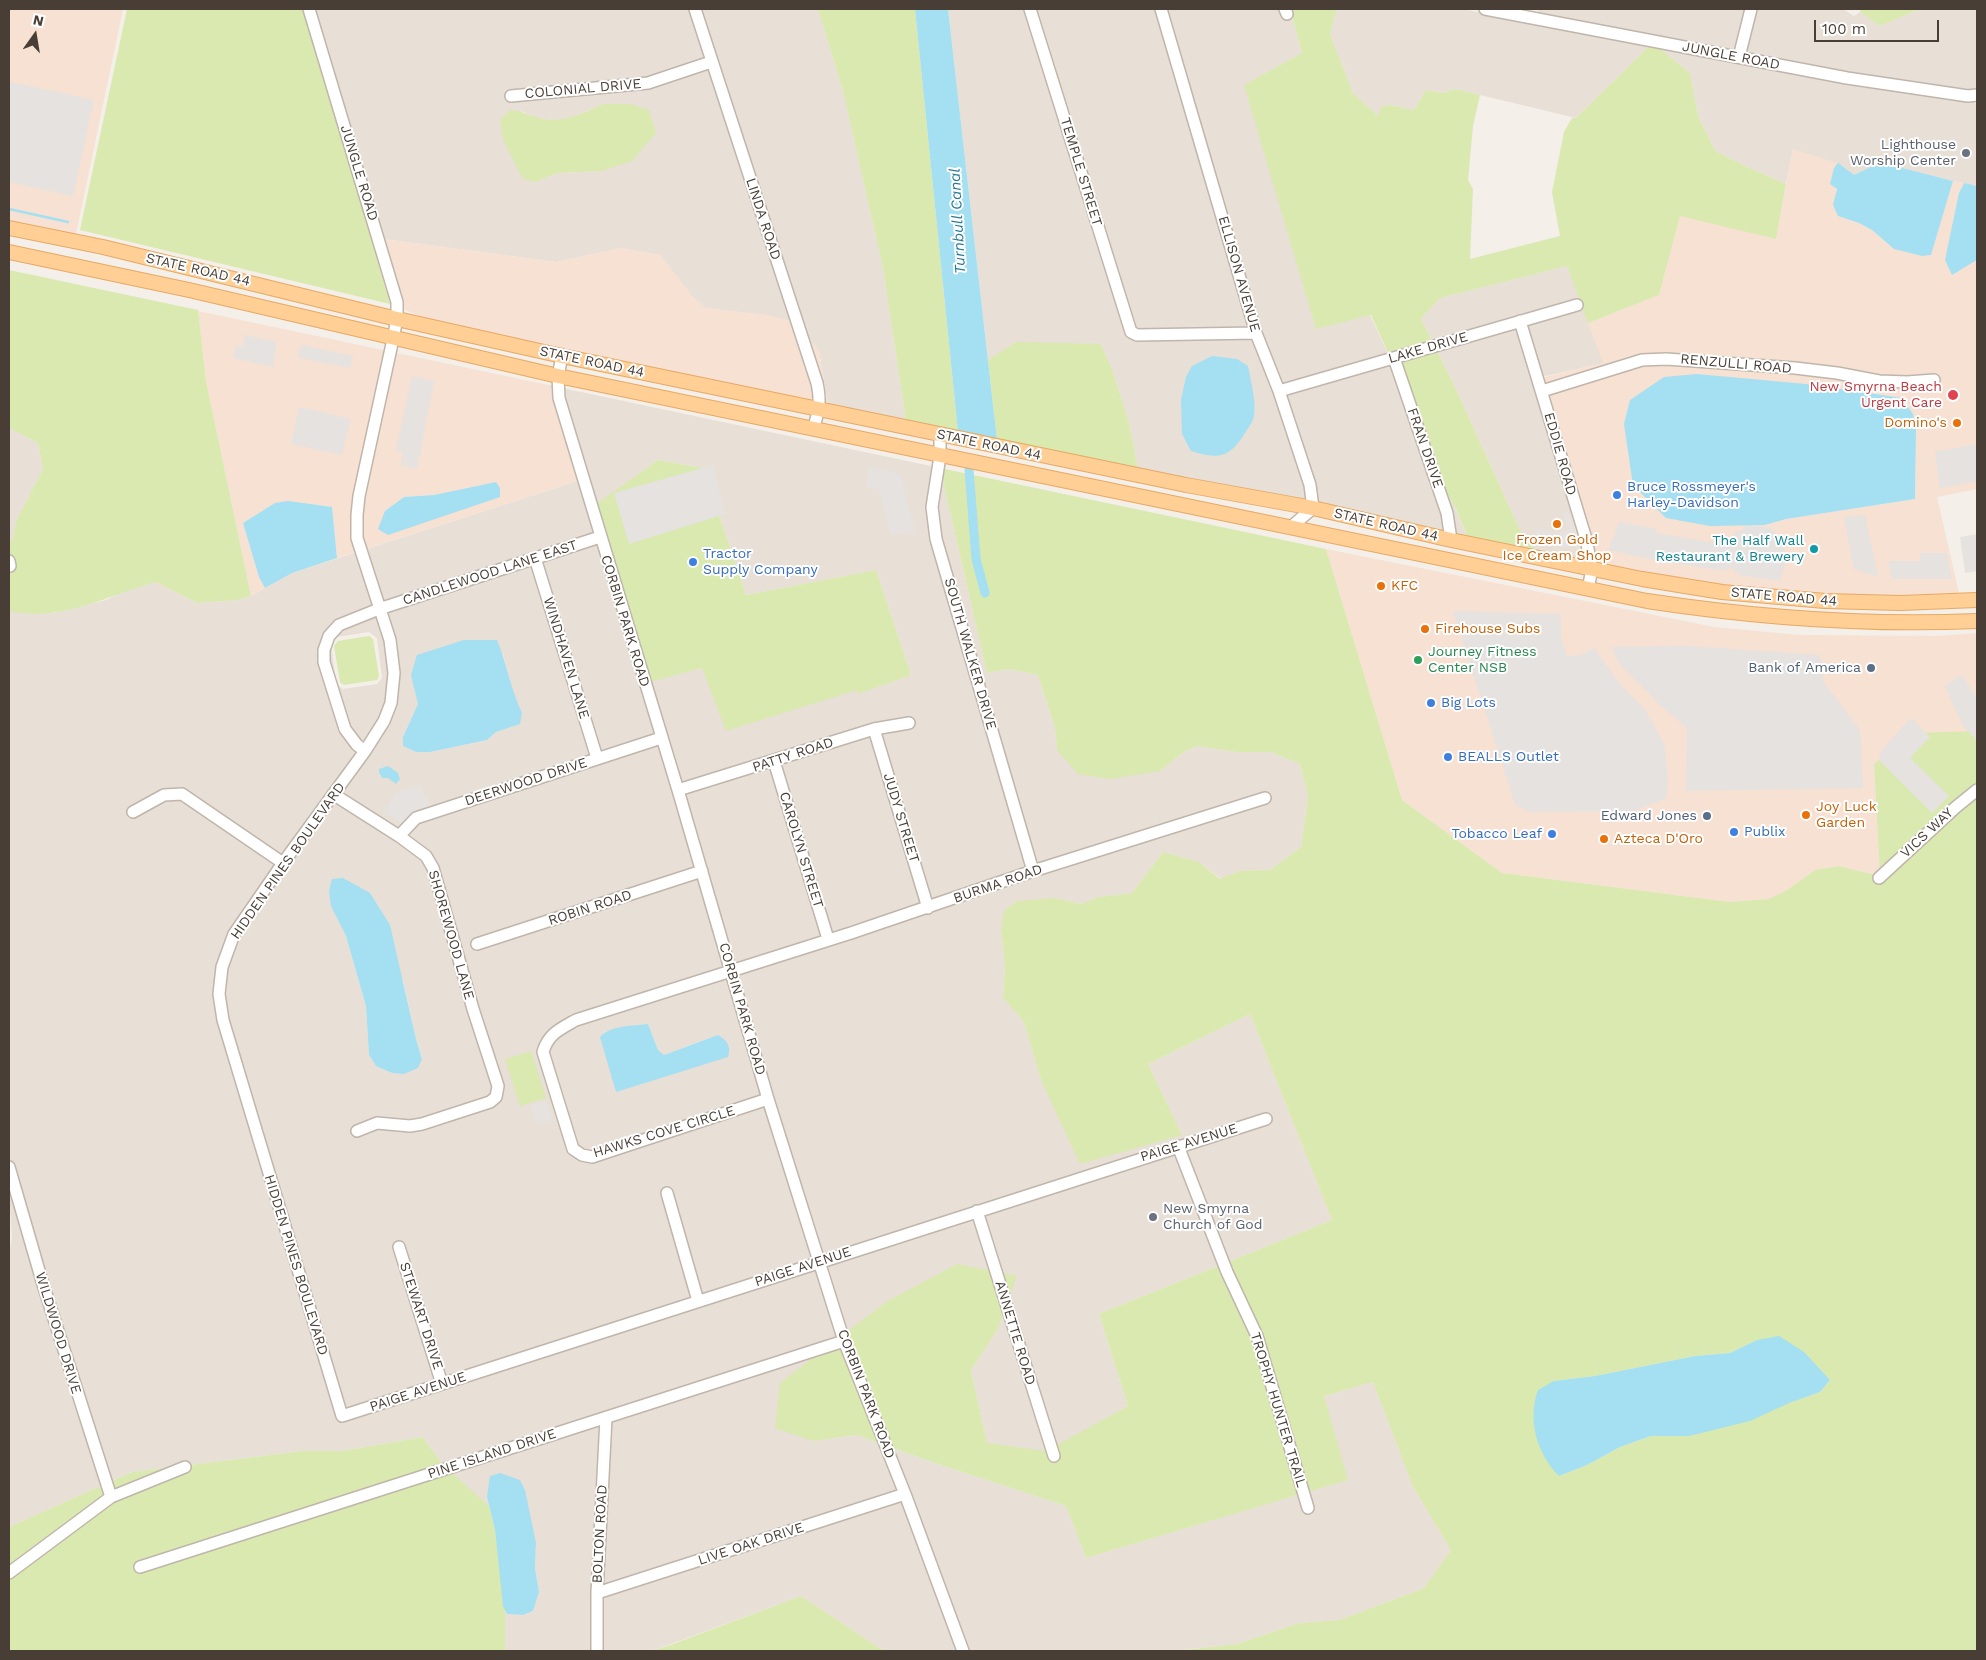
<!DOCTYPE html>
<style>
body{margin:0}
#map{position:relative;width:1986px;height:1660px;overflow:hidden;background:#f4efe8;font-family:"Work Sans",sans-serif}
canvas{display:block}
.frame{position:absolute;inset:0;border:10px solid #483e36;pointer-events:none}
.north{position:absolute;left:10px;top:10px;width:50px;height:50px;-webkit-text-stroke:4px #fff;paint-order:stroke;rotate:13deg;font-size:14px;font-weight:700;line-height:20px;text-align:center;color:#483e36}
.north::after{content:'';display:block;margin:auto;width:18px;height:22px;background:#483e36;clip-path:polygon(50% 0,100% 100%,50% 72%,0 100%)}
.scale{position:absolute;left:1814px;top:20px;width:125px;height:22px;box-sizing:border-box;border:2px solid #483e36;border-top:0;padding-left:6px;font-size:15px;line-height:18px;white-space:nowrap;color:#483e36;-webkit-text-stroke:4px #fff;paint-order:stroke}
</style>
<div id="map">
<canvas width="1986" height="1660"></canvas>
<div class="frame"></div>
<div class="north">N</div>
<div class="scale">100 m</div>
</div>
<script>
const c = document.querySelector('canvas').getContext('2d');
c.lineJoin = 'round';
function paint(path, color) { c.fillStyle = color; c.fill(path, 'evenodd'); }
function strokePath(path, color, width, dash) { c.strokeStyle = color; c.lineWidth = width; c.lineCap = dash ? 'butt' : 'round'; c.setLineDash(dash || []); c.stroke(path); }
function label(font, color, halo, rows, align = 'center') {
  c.font = font + ' "Work Sans",sans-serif'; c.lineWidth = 4; c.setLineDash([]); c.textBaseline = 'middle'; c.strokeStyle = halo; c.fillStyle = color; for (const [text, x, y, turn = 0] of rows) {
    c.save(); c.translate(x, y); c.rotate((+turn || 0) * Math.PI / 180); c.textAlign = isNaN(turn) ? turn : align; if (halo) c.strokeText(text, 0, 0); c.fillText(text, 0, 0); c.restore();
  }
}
const residential = new Path2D(`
 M313,9H818L843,91L883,268L906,421L828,405L819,351L795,322L765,315L705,308L692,296L660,255L621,248L556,262L384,239ZM603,104L601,171L558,173L535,182L521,111L537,118L564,121Z
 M948,9H1281L1284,20L1292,17L1302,53L1245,85L1316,328L1370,315L1400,379L1468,538L1138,469L1129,423L1112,369L1101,344L1001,353L988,360Z
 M1337,9H1461L1650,45L1576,118L1455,89L1442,93L1426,90L1414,110L1389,105L1378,116L1353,93L1330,34Z
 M1539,9H1746L1736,52L1537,14Z
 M1755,9H1843L1854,16L1860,12L1880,26L1920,9H1977V89L1968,91L1847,73L1744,53Z
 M1658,47L1974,100L1977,107V186L1953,181L1891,165L1877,164L1854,175L1793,149L1786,184L1747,167L1715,151L1698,116L1690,73Z
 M1567,266L1604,363L1537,378L1574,512L1571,513L1583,562L1538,553L1523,537L1454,385L1421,319L1440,298Z
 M548,385L940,468L987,673L1008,669L1038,675L1055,728L1057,750L1160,771L1185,751L1198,746L1236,752H1271L1300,764L1308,797L1301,847L1270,870L1239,871L1221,879L1199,862L1163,852L1132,893L1099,897L1081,904L1055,898L1001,929L1005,966L1003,998L1024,1022L1041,1080L1182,1135L1148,1064L1250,1014L1332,1220L1099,1314L1128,1406L1046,1452L987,1443L971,1370L997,1330L813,1441L857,1435L935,1463L1066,1506L1086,1558L1347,1480L1324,1396L1373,1382L1413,1487L1451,1550L1424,1588L1340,1620L1299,1623L1237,1644L1175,1651H884L801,1596L652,1651H505V1609L507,1614L523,1615L533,1611L539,1592L535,1568L536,1543L487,1497L489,1506L464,1485L442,1464L423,1437L342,1451H303L132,1472L9,1527V1254L12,1238L9,1188V611L31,614L55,613L106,600L127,590L156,582L197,603L238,600L251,596L292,573L590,477L564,410ZM658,460L703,468L746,595L876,570L911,675L859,693L857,690L702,668L650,681L598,504ZM369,632L377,638L382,678L377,684L343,689L336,684L331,644L337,637ZM503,654L515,699L522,713L519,724L496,732L487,740L430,752H416L403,746V737L418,704ZM329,891L403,980L416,1039L422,1058L392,1073L376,1066L369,1055L366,1006L346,936L332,906ZM648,1024L658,1050L664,1055L718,1035L616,1092L604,1032Z
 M9,428L38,443L43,469L16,521L13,538L9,544Z`);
const commercial = new Path2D(`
 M9,9H123L74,243L9,229Z
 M1793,149L1838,163L1834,168L1838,216L1859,223L1872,230L1894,249L1922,256L1931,255L1953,181L1964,183L1959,193L1952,275L1977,260V489L1937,497L1959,593L1846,597L1755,590L1630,572L1583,562L1571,512H1573L1542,395L1643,365L1689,364L1795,373L1906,387L1938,385V375L1907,378L1880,376L1690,355L1666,354L1539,386L1537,379L1603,363L1588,323L1659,295L1680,215L1776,239ZM1697,374L1741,379L1916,430L1915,499L1786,519L1765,525H1742L1633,485L1631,465Z
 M384,239L556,262L621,248L660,255L692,296L705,308L765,315L795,322L819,351L828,405L436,323L401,308L398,287Z
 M198,311L548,385L564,410L590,477L337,558L332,507L275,503L243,523L259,577L265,588L251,596L206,381ZM496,482L385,511L404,497L434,495Z
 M1326,549L1714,627L1800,635L1937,636L1977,633V731L1874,764L1880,876L1839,866L1815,870L1787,890L1769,899L1730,902L1502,873L1402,800Z`);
const green = new Path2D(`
 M127,9H304L390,304L80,230Z
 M818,9H915L958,432L906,421L883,268L843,91Z
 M1290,9H1337L1330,34L1353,93L1378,116L1381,107L1389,105L1414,110L1426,90L1442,93L1455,89L1480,95L1473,126L1468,180L1473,189L1470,259L1560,236L1552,192L1564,132L1572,118H1576L1650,45L1658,47L1690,73L1698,116L1715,151L1747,167L1786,184L1776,239L1680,216L1659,295L1588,323L1567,266L1440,298L1421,319L1454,385L1523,537L1538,553L1468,538L1456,509L1414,435L1400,379L1371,315L1316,329L1244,85L1302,53Z
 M1861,9H1920L1880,26L1860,12Z
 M603,104H631L649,110L656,133L632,161L601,171L558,173L535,182L522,178L503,139L500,120L510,110C520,111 527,114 536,117C561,125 581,114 603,104Z
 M9,270L198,310L206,381L251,596L238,600L197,603L156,582C115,593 75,615 32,614C24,614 16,612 9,611V544L13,538L16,521L43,469L38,443L9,428Z
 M1016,342L1101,344L1112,369L1129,423L1138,469L997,440L988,360Z
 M658,460L703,468L746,595L876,570L911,675L858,694L857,690L726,731L702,668L650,682L598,503Z
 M940,468L1326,549L1402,800L1502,873L1730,902L1769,899L1787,890L1815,870L1839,866L1880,876L1874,764L1915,733L1977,731V1651H1175L1237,1644L1299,1623L1340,1620L1424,1588L1451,1550L1413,1487L1373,1382L1324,1396L1348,1480L1086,1558L1066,1506L935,1463L857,1435L813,1441L775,1428L780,1383L886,1302L957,1264L1017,1276L997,1330L971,1370L987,1443L1046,1451L1128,1406L1099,1314L1332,1220L1250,1014L1148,1064L1182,1135L1080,1164L1041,1080L1024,1022L1003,998L1005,966L1001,929L1004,911L1017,901L1055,898L1081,904L1099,897L1132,893L1163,852L1199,862L1220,879L1239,871L1270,870L1301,847L1308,797L1300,764L1271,752H1236L1198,746L1185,751L1160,771L1110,779L1078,774L1057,750L1055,728L1038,675L1008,669L987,673ZM1757,1340L1820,1371L1830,1380L1820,1392L1689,1436H1651L1620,1447L1587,1465L1559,1476L1554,1381L1595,1376L1695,1356L1730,1353Z
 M369,636L373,639L379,676L377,680L344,685L340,682L334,646L338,641Z
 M531,1051L546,1098L520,1106L505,1059Z
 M423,1437L442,1464L489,1506L495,1530L505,1609V1651H9V1527L132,1472L303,1451H342Z
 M801,1596L884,1651H652L673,1644Z`);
const parking = new Path2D(`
 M10,82L94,100L73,196L9,182V89Z
 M245,335L277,342L273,367L233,358L236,346L242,347Z
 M301,345L353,356L350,368L298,358Z
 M412,376L434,381L417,469L401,465L403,452L396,450Z
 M299,407L351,419L342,455L291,444Z
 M1977,444V481L1940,488L1935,452Z
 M713,465L725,514L629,544L614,493Z
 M869,467L895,472L901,477L915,531L891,535L879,489L866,486Z
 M1568,510L1577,539L1566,548L1535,541L1536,529L1550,531L1552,534L1568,530L1562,513Z
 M1865,515L1878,577L1854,569L1844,517Z
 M1619,522L1657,529L1656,533L1733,546L1735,531H1742L1745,525L1770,528L1778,535H1784L1785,565L1780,581L1739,575L1734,569L1730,568L1724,571L1650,559L1609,550L1611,541L1615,535Z
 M1977,534V571L1965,573L1960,537Z
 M1920,553H1946L1952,579H1892L1888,561H1920Z
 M1453,611L1561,614V638L1567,656L1581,655L1594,648L1620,684L1646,711L1650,719L1664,744L1668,778L1666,798L1634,811L1529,812L1515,804Z
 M1687,646L1820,655L1824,683L1860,730L1863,788L1686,791L1687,728L1661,706L1618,662L1612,647Z
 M1962,675L1977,699V741L1963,726L1945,686Z
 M1911,718L1930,737L1910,758L1949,796L1932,813L1879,760L1881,751Z
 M420,785L434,812L408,827L384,812L395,793Z
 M546,1101L552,1120L536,1124L531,1105Z`);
const water = new Path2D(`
 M915,9H948L997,440L958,432Z
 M1838,163L1854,175L1877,164L1891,165L1953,181L1931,255L1922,256L1894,249L1872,230L1859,223L1838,216L1833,205L1837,189L1830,184L1834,168Z
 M1964,183L1977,186V260L1952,275L1945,260L1959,193Z
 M1212,356L1237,359L1248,366C1251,383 1256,399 1254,416C1253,422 1248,428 1245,433C1229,459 1218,459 1191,451L1182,434L1181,400L1186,377L1192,366Z
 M1697,374L1806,384L1902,398L1913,414L1916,430L1915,499L1786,519L1765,525L1710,526L1666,518L1633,485L1624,424L1630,400L1664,377Z
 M496,482L500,488V497L388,535L378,529L385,511L404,497L434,495Z
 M288,501L332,507L337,558L292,573L265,588L259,577L243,523L275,503Z
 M464,640H497C507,664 511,690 522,713L520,724L496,732L487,740L430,752H416L403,746V737L418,704L411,675L417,655Z
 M388,766L398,773L400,779L396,784L388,778H382L379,772V769Z
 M343,878L370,893L390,925L416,1039L422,1059L418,1068L404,1074L392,1073L376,1066L369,1055L366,1006L346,936L331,906L329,891L332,879Z
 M648,1024L658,1050L664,1055L718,1035C728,1041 731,1046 728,1057L616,1092L600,1037C610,1025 634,1026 648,1024Z
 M1779,1336L1804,1352L1830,1380L1820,1392L1789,1403L1750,1421L1689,1436H1651L1620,1447L1587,1465L1559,1476C1537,1454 1527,1420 1538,1390L1554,1381L1595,1376L1695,1356L1730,1353L1757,1340Z
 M500,1473L520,1480L525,1490L536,1543L535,1568L539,1592L533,1611L523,1615L507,1614L503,1606L495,1530L487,1497L490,1476Z`);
const stream = new Path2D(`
 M9,209L68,222`);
const canal = new Path2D(`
 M969,469L976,559L985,593`);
const minor = new Path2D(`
 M309,9L397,302V319L393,339L359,496L357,515V538L390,640L394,673L391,703L384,721L365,751L283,863L234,934L222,967L219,994L223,1020L342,1416L1266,1119
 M695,9L817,383C821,401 819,412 813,429
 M1030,9L1131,332L1137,335L1256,333
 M1161,9L1256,333L1279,391L1310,485L1313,508L1291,527
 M1285,9L1287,14
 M1485,9L1847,78L1968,96L1977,95
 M1739,57L1751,9
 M511,96L648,83L711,62
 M1520,321L1586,539L1592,569L1588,589
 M562,356L558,376L559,398L678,790L768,1099L844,1341L905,1494L963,1651
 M1394,358L1447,513L1451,540
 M1279,391L1577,305
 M1542,391L1642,360L1666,359L1795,368L1837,373L1879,381L1907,382L1934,380
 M940,434V456L932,507L936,539L1033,871
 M535,558L597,758
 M9,561L10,566
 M874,729L928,908
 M365,751L357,745L345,729L324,662V650L329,636L339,625L379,609L600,537
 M774,761L828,939
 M678,790L874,729L909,723
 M333,794L399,836L426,856L433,868L473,1009L498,1086L496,1097L490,1102L422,1124L410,1126L377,1123L357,1131
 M133,812L164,795L182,794L283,863
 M399,836L416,818L661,738
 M1879,878L1956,807L1977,790
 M477,944L702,871
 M768,1099L592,1157L582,1155L573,1149L543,1052C548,1034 560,1029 576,1020L851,933L1033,871L1265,798
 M1178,1146L1227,1272L1257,1336L1308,1508
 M9,1167L42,1281L111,1497
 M667,1193L698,1301
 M977,1211L1054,1456
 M399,1247L442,1384
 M140,1567L844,1341
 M9,1573L111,1497L185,1467
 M597,1593L905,1494
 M597,1651V1593L606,1418`);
const major = new Path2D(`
 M9,228L103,247L397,319L562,356L1186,485L1313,508L1451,540L1642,579L1722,592L1825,601L1900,603L1977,600
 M9,252L189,290L558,376L1647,601C1759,618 1864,626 1977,621`);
const markers = [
 [1966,153,5,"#6b7280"],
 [1953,395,6,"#e0444e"],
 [1957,423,5,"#e8710a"],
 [1617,495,5,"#3f7fe0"],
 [1557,524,5,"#e8710a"],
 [1814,549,5,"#0f9aa8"],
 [693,562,5,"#3f7fe0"],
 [1381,586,5,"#e8710a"],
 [1425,629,5,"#e8710a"],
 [1418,660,5,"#2e9e5b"],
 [1871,668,5,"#5c6f8a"],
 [1431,703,5,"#3f7fe0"],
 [1448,757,5,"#3f7fe0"],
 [1806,815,5,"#e8710a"],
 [1707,816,5,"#5c6f8a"],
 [1734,832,5,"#3f7fe0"],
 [1552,834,5,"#3f7fe0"],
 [1604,839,5,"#e8710a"],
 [1153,1217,5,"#6b7280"]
];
const streetNames = [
 ["JUNGLE ROAD",1731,56,11],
 ["COLONIAL DRIVE",583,89,-5],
 ["TEMPLE STREET",1081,172,73],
 ["JUNGLE ROAD",359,173,73],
 ["LINDA ROAD",763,219,72],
 ["STATE ROAD 44",198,270,13],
 ["ELLISON AVENUE",1239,274,74],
 ["LAKE DRIVE",1428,348,-16],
 ["STATE ROAD 44",592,362,12],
 ["RENZULLI ROAD",1736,364,5],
 ["STATE ROAD 44",989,445,12],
 ["FRAN DRIVE",1425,448,71],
 ["EDDIE ROAD",1560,454,74],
 ["STATE ROAD 44",1386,525,13],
 ["CANDLEWOOD LANE EAST",490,573,-18],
 ["STATE ROAD 44",1784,597,5],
 ["CORBIN PARK ROAD",625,621,73],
 ["SOUTH WALKER DRIVE",970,654,74],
 ["WINDHAVEN LANE",566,658,73],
 ["PATTY ROAD",793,755,-18],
 ["DEERWOOD DRIVE",526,782,-18],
 ["JUDY STREET",901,818,73],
 ["VICS WAY",1927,833,-43],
 ["CAROLYN STREET",801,850,73],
 ["HIDDEN PINES BOULEVARD",288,861,-55],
 ["BURMA ROAD",998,884,-19],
 ["ROBIN ROAD",590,908,-18],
 ["SHOREWOOD LANE",451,935,74],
 ["CORBIN PARK ROAD",742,1009,74],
 ["HAWKS COVE CIRCLE",664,1132,-17],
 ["PAIGE AVENUE",1189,1143,-17],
 ["HIDDEN PINES BOULEVARD",296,1265,73],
 ["PAIGE AVENUE",803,1267,-18],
 ["STEWART DRIVE",421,1316,72],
 ["WILDWOOD DRIVE",58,1333,73],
 ["ANNETTE ROAD",1015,1333,73],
 ["PAIGE AVENUE",418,1392,-18],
 ["CORBIN PARK ROAD",866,1394,69],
 ["TROPHY HUNTER TRAIL",1278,1410,73],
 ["PINE ISLAND DRIVE",492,1454,-18],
 ["BOLTON ROAD",600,1534,-87],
 ["LIVE OAK DRIVE",751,1544,-18]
];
const worshipNames = [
 ["Lighthouse",1956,145],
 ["Worship Center",1956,161],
 ["New Smyrna",1163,1209,"left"],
 ["Church of God",1163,1225,"left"]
];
const healthNames = [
 ["New Smyrna Beach",1942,387],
 ["Urgent Care",1942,403]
];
const foodNames = [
 ["Domino's",1947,423,"right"],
 ["Frozen Gold",1557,540,"center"],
 ["Ice Cream Shop",1557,556,"center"],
 ["KFC",1391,586],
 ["Firehouse Subs",1435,629],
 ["Joy Luck",1816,807],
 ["Garden",1816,823],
 ["Azteca D'Oro",1614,839]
];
const shopNames = [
 ["Bruce Rossmeyer's",1627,487],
 ["Harley-Davidson",1627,503],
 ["Tractor",703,554],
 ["Supply Company",703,570],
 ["Big Lots",1441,703],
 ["BEALLS Outlet",1458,757],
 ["Publix",1744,832],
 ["Tobacco Leaf",1542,834,"right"]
];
const cultureNames = [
 ["The Half Wall",1804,541],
 ["Restaurant & Brewery",1804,557]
];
const leisureNames = [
 ["Journey Fitness",1428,652],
 ["Center NSB",1428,668]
];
const serviceNames = [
 ["Bank of America",1861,668],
 ["Edward Jones",1697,816]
];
const waterNames = [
 ["Turnbull Canal",958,221,-93]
];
paint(residential, '#e8dfd6');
paint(commercial, '#f6e1d3');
paint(green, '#d9e9b0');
paint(parking, '#e6e2e0');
paint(water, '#a4dff2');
strokePath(stream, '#a4dff2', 2.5);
strokePath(canal, '#a4dff2', 9);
strokePath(minor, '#c0b5aa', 14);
strokePath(major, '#e6a964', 16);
strokePath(minor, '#fff', 11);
strokePath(major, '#ffcf96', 14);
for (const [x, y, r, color] of markers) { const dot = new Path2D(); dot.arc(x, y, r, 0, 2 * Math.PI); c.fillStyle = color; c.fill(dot); strokePath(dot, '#fff', 2); }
label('14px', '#483e36', '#fff', streetNames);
label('14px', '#5b616d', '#fff', worshipNames, 'right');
label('14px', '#be3a42', '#fff', healthNames, 'right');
label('14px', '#c56008', '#fff', foodNames, 'left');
label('14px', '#366cbe', '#fff', shopNames, 'left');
label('14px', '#0d838f', '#fff', cultureNames, 'right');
label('14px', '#27864d', '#fff', leisureNames, 'left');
label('14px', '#4e5e75', '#fff', serviceNames, 'right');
label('italic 15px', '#277a96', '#fff', waterNames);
</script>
